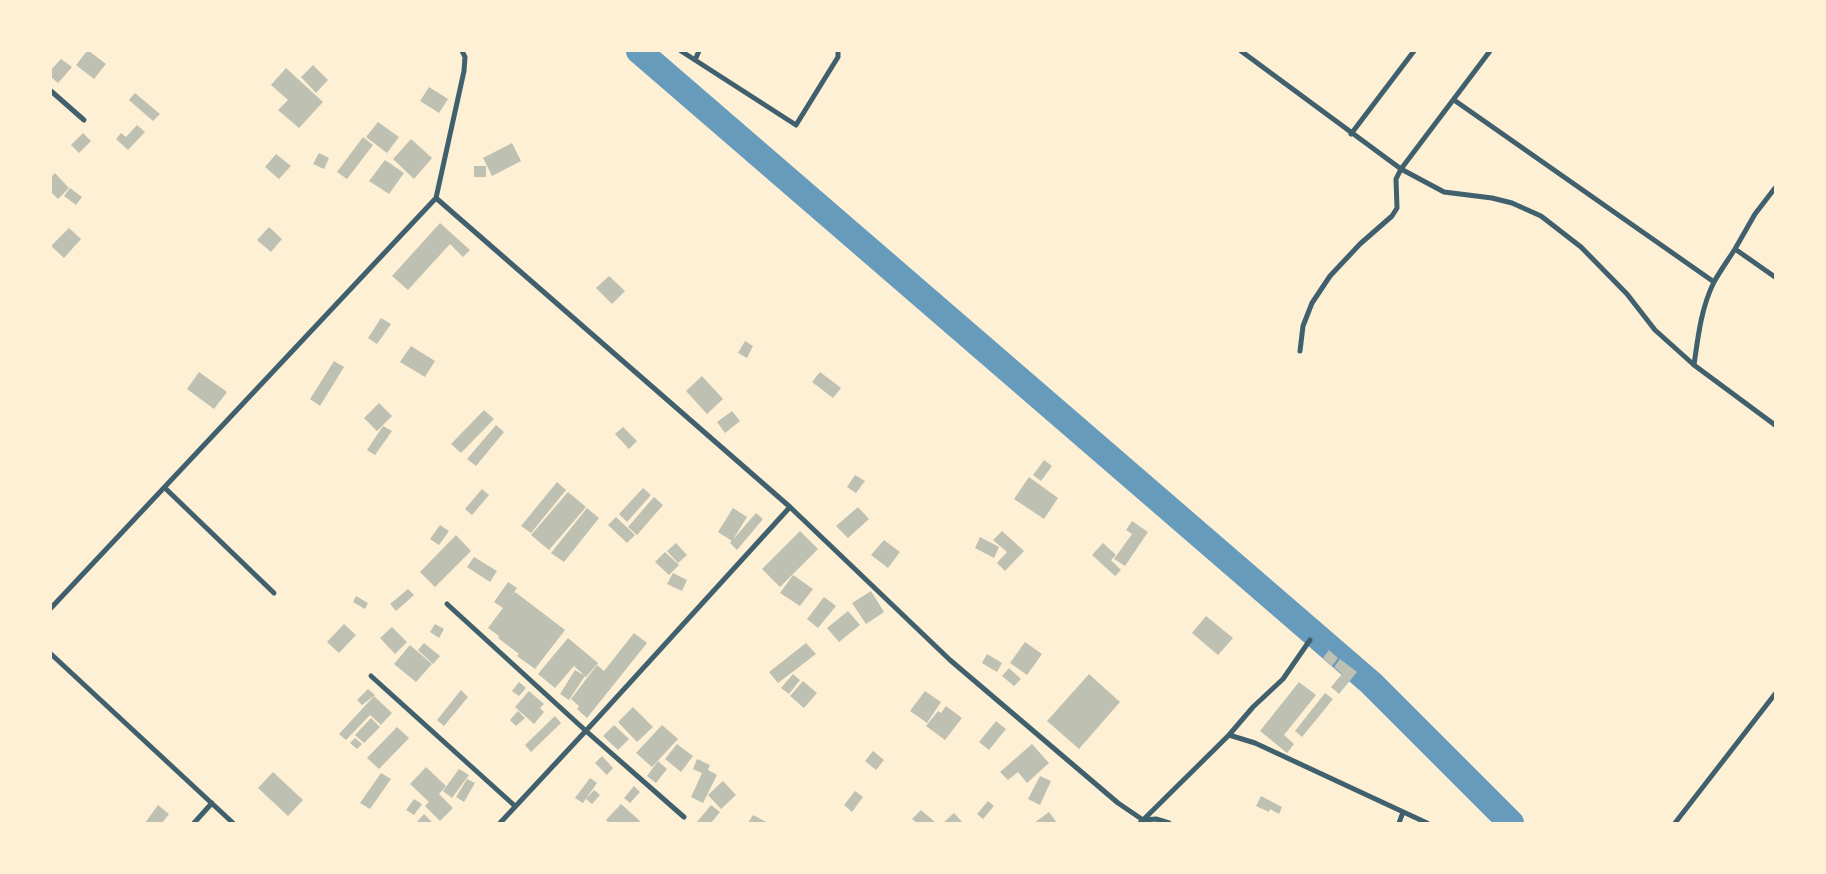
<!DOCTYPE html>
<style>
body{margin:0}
#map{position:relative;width:1826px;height:874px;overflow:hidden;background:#fdf0d5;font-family:Commissioner,sans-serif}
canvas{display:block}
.frame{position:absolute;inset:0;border:52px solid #fdf0d5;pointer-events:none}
</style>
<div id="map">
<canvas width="1826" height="874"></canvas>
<div class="frame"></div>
</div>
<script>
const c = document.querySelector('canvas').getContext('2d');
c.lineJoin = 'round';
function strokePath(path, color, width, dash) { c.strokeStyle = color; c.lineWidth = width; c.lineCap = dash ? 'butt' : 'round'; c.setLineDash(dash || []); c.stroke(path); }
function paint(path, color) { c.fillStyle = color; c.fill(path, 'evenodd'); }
const river = new Path2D(`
 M639,51L1371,683L1511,823`);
const building = new Path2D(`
 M87,51H89L106,64L94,79L76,65Z
 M61,59L72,67L58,83L51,77V70Z
 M313,65L328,80L316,93L301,77Z
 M286,68L323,102L299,128L278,110L288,100L271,85Z
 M429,87L448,99L439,113L420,101Z
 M135,93L160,114L153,121L129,100Z
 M378,122L399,137L387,153L366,137Z
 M137,125L145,132L128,150L116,139L121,133L126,137Z
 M83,133L91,141L79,153L71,145Z
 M363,137L373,145L347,179L337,172Z
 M411,139L432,158L414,179L393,159Z
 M512,143L521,161L492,176L483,158Z
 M319,153L329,158L324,169L313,164Z
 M276,154L291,166L279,179L265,167Z
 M385,160L404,173L389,194L369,181Z
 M474,166H486V177H474Z
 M55,173L69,188L58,199L51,192V177Z
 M70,188L82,197L76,205L64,196Z
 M440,223L470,250L463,257L450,244L408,290L392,276Z
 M269,227L282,239L271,252L257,240Z
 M69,228L81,239L64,258L51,246Z
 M609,276L625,291L612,304L596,288Z
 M381,318L391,324L377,344L368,338Z
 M745,341L753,346L747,358L738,353Z
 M411,346L435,361L425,377L400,362Z
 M334,361L344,367L320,406L310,399Z
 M199,372L227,392L214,409L187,389Z
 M820,372L841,388L833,398L812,382Z
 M702,376L723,399L707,414L686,391Z
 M379,403L392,416L377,431L364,418Z
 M484,410L494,419L461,453L451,444Z
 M732,411L740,421L725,433L717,422Z
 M496,425L504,432L476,466L467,459Z
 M383,426L392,431L375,455L367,450Z
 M623,427L637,441L629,449L615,434Z
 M1044,460L1052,466L1041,481L1033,475Z
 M855,475L865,481L856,493L847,487Z
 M1029,477L1058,498L1044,519L1014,499Z
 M557,482L566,490L531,533L521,526Z
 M643,488L651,495L627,522L619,514Z
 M482,489L489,495L472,515L465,509Z
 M568,492L586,507L549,550L531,535Z
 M654,497L663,505L637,535L628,527Z
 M858,507L869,519L848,538L836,526Z
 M587,508L599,518L564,562L551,553Z
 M733,508L747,517L732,541L718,532Z
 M756,513L763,519L737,550L730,543Z
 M616,517L635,535L627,543L608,525Z
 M1132,521L1148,532L1125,566L1114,559L1132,534L1126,530Z
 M440,525L449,531L439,545L430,539Z
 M800,531L818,549L780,587L762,569Z
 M1002,531L1024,551L1005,571L997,563L1007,552L993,540Z
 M456,535L471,551L435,587L420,572Z
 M980,537L999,547L994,558L975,548Z
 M884,540L900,552L888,568L871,555Z
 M676,543L687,555L678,563L667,551Z
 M1103,543L1116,555L1111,560L1121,570L1115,576L1092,555Z
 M665,552L679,565L669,575L655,562Z
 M474,557L497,571L490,582L467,567Z
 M673,573L687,580L682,591L667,584Z
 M793,575L813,589L800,606L780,593Z
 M508,582L517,588L511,597L515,592L565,630L535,669L517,656L519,654L498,638L499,636L488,628L503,608L494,602Z
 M408,589L414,595L396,611L390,604Z
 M871,591L884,612L866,624L852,603Z
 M356,596L368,603L365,609L353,602Z
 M824,597L836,606L818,628L807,619Z
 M848,611L860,625L839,642L827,628Z
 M1206,616L1233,638L1218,655L1192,633Z
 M344,624L356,635L339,653L327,642Z
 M435,624L444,629L439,638L430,632Z
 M392,627L407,642L395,654L380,638Z
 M634,633L647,643L587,718L577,709L579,706L571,699L587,678L589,679L587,678L597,665L604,671Z
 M568,638L598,663L586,677L574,666L555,688L538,674Z
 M1025,642L1042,654L1027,675L1010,663Z
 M424,643L440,656L433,664L418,650Z
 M806,643L816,654L778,683L769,672Z
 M410,645L432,664L416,682L394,664Z
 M1329,650L1338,658L1332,666L1323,658Z
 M987,654L1002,663L997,672L982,663Z
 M1340,659L1357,672L1339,694L1331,687L1342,674L1334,667Z
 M1009,668L1021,679L1014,686L1002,676Z
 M575,670L585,676L569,700L560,694Z
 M793,674L800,680L789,694L781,688Z
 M1089,674L1120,702L1079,749L1047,721Z
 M803,681L817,693L804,708L790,696Z
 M519,682L526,688L519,696L512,691Z
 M1299,682L1316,695L1284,735L1294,744L1287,753L1260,731Z
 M368,689L375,695L362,705L357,700Z
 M461,690L468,697L444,726L437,720Z
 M529,691L544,704L540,708L544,712L534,724L515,707Z
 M925,691L941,702L927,723L910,711Z
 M1325,693L1333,699L1302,737L1295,731Z
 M374,696L392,713L381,725L370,715L346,740L339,734Z
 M946,706L962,718L945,740L926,726L938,711L941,713Z
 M633,707L653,727L637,742L618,722Z
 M518,711L525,718L516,726L510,720Z
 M555,716L561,723L531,752L525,745Z
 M371,718L380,727L364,743L355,735Z
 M996,721L1006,729L989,750L979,742Z
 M614,725L629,739L618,750L603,736Z
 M662,725L678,739L652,767L636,753Z
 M397,727L409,738L379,769L367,758Z
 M355,738L362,744L357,749L350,743Z
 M677,744L693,756L681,772L665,759Z
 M1032,744L1049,763L1027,783L1018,772L1008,780L1000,772Z
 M873,751L884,760L876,770L865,761Z
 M602,756L613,768L607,775L595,763Z
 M697,759L710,765L708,770L717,775L703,803L691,797L702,773L693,769Z
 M658,761L667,769L656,783L647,776Z
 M426,767L446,786L439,794L453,808L440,821L425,806L429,802L410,784Z
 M459,769L469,775L452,798L443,791Z
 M273,772L303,800L288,816L258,788Z
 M381,773L391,779L370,809L360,803Z
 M1040,776L1051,781L1040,805L1028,799Z
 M590,778L597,783L583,803L575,798Z
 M467,779L475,783L464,802L456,797Z
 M723,781L736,795L721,809L708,795Z
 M634,786L640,792L630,803L624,798Z
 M594,790L600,795L592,804L586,799Z
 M855,791L863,797L852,812L844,805Z
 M1261,796L1282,807L1279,814L1270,809L1269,812L1256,806Z
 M414,799L422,804L414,815L406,810Z
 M988,801L994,806L983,819L977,814Z
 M621,804L640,821L638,823H609L606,820Z
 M158,805L169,814L162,823H145Z
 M711,805L720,812L711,823H698L697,822Z
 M921,810L936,823H917L912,819Z
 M1049,812L1057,823H1034Z
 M954,813L963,823H943Z
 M424,814L433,823H416Z
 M753,815L768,823H748Z`);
const minor = new Path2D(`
 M681,51L796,125L838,57V51
 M1241,51L1401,169L1490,51
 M695,60L699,51
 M51,91L84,120
 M1454,100L1714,282
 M1351,134L1414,51
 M1775,188L1755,214L1735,249L1775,277
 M436,198L790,507L950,660L1118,803L1143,820L1156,819L1169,823
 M1300,351L1303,326L1312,303L1330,276L1360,244L1392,216L1397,208L1396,179L1401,169L1444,192L1492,198L1512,203L1541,216L1581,247L1627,294L1655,330L1694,365L1775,425
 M1694,365C1698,337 1701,308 1714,282C1720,271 1728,260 1735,249
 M165,488L274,593
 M447,604L586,731L684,817
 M51,608L436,198L464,71L465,57L462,51
 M51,654L233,823
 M371,676L515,806
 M1229,735L1253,707L1283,679L1310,640
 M194,823L212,803
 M500,823L595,721L790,507
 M1140,823L1229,735L1255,743L1427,823
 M1399,823L1403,812
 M1675,823L1775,694`);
strokePath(river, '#669bbc', 26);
paint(building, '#bec0b2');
strokePath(minor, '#3f606c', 5);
</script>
